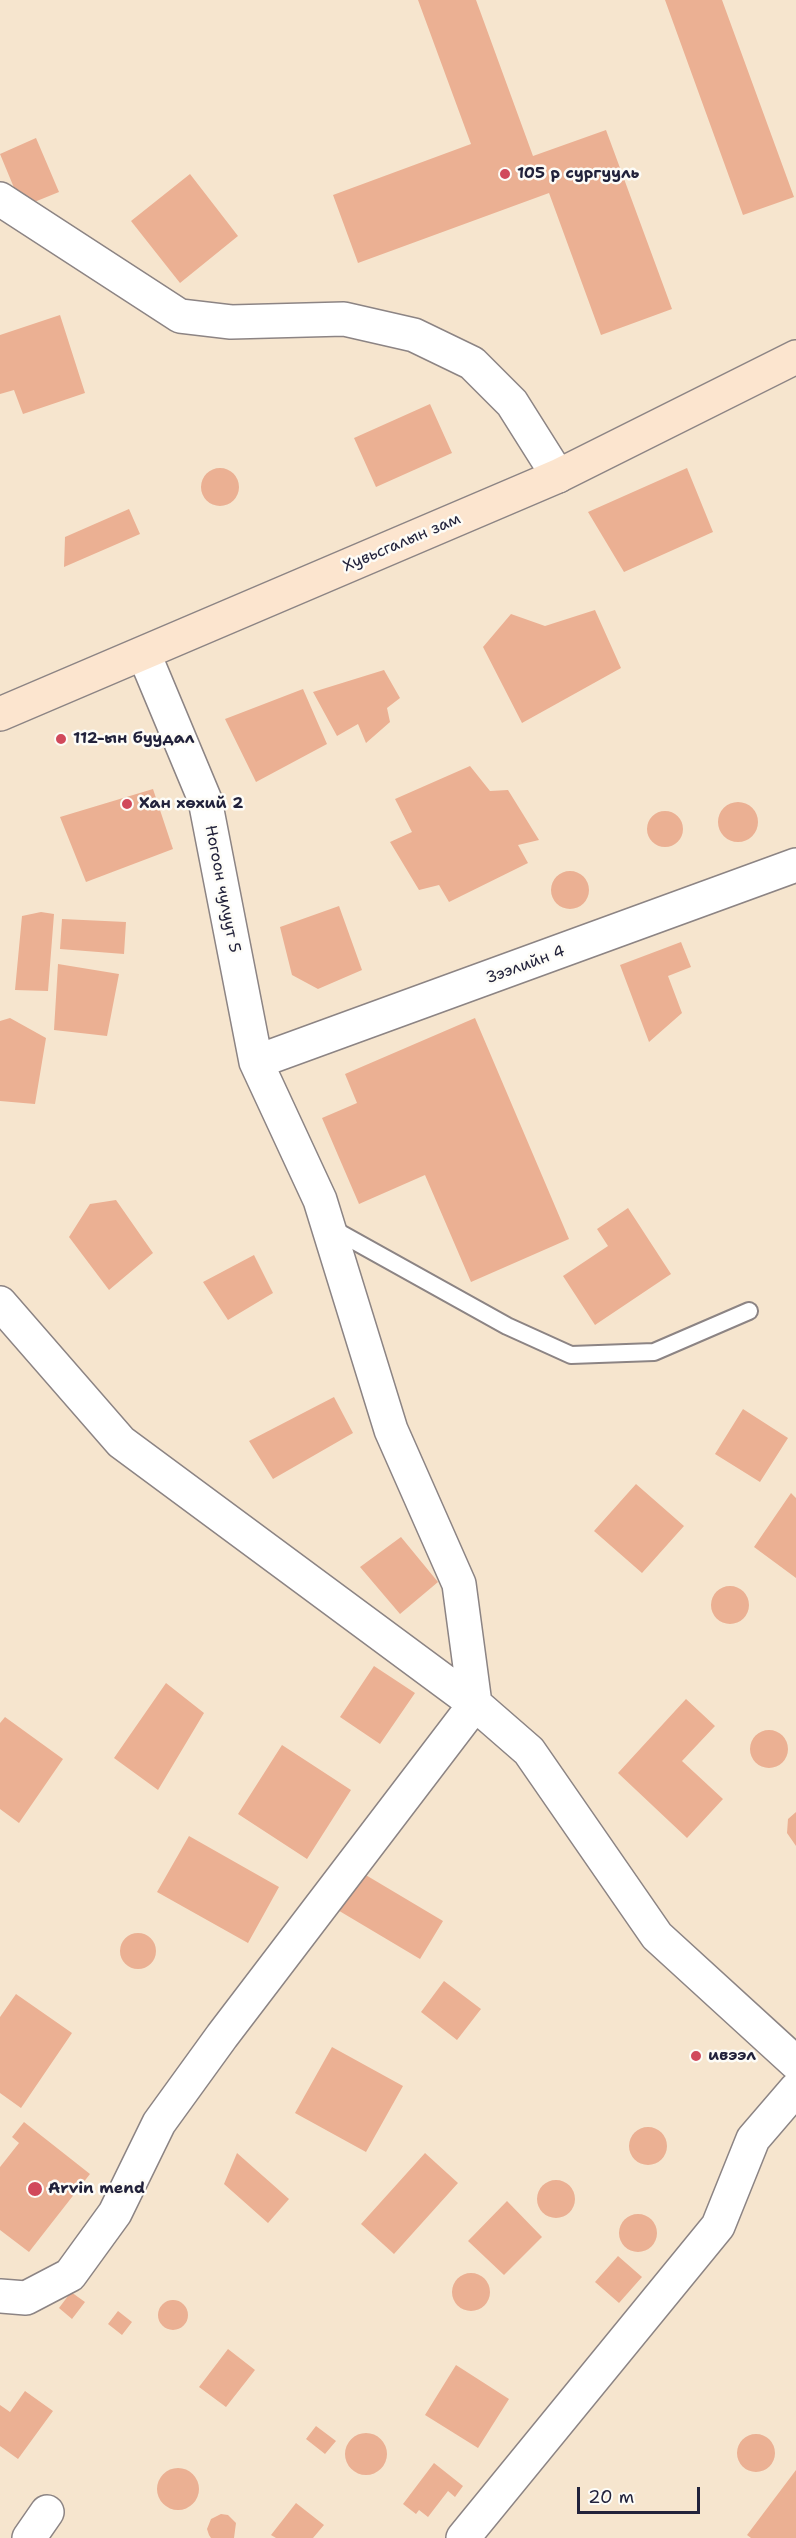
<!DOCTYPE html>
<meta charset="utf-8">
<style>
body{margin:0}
#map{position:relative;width:796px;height:2538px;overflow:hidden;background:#f6e5ce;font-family:"Shantell Sans",sans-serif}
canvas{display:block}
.scale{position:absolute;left:577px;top:2487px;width:123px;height:27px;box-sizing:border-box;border:3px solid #22223b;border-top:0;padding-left:8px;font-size:18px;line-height:21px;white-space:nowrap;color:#22223b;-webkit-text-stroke:4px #fdfcf7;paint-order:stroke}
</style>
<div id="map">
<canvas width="796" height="2538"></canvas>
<div class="scale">20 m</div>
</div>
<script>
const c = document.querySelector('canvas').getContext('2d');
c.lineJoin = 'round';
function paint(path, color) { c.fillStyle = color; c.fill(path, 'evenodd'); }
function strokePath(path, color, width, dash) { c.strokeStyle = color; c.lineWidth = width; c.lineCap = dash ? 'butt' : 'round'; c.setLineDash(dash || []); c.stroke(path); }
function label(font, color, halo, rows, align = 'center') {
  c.font = font + ' "Shantell Sans",sans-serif'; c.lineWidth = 5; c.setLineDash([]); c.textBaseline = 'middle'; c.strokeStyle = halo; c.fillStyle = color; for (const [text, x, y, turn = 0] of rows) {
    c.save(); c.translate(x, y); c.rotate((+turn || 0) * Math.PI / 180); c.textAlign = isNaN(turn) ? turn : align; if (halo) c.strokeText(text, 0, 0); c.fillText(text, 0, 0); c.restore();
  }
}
const building = new Path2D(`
 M418,0H476L533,156L606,130L672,309L601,335L549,193L358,263L333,195L471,144Z
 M665,0H722L794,197L743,215Z
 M36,138L59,192L22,207L0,154Z
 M190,174L238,236L180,283L131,221Z
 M60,315L85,393L23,414L14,390L0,394V335Z
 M430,404L452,453L376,487L354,438Z
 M201 487a19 19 0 1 1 38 0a19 19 0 1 1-38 0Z
 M687,468L713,532L624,572L588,512Z
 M129,509L140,534L64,567L65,537Z
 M595,610L621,668L522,723L483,647L511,614L545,626Z
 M384,670L400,698L387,708L390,722L366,743L358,724L337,736L313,692Z
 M303,689L327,744L256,782L225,719Z
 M470,766L490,791L508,790L539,840L518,845L528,863L449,902L439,885L419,890L390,842L412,832L395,799Z
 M153,789L173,849L86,882L60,817Z
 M718 822a20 20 0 1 1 40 0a20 20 0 1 1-40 0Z
 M647 829a18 18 0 1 1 36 0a18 18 0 1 1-36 0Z
 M551 890a19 19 0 1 1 38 0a19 19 0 1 1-38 0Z
 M339,906L362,970L318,989L292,975L280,927Z
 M41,912L54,914L48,991L15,990L22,916Z
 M62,919L126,922L124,954L60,949Z
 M681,942L691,967L668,976L682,1013L649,1042L620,965Z
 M58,964L119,974L107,1036L54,1030Z
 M10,1018L46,1038L35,1104L0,1101V1021Z
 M475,1018L569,1239L471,1282L425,1175L359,1204L322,1118L357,1103L345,1074Z
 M116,1200L153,1253L109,1290L69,1237L90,1204Z
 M628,1208L671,1274L595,1325L563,1276L608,1246L597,1229Z
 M254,1255L273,1293L228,1320L203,1282Z
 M334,1397L353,1433L273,1479L249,1441Z
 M743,1409L788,1438L760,1482L715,1454Z
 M636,1484L684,1526L642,1573L594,1531Z
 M791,1493L796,1498V1578L754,1547Z
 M401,1537L438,1582L400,1614L360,1567Z
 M711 1605a19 19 0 1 1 38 0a19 19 0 1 1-38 0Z
 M374,1666L415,1693L380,1744L340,1717Z
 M166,1683L204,1713L158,1790L114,1758Z
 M686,1699L715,1726L682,1761L723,1799L687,1838L618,1773Z
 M5,1717L63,1759L19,1823L0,1809V1723Z
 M750 1749a19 19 0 1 1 38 0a19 19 0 1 1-38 0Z
 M282,1745L351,1790L307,1859L238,1814Z
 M796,1812V1846L787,1833L788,1819Z
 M189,1836L279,1887L248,1943L157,1892Z
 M359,1871L443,1921L420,1959L336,1909Z
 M120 1951a18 18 0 1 1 36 0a18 18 0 1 1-36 0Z
 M444,1981L481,2009L457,2040L421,2012Z
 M16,1994L72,2033L21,2108L0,2093V2017Z
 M332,2047L403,2086L366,2152L295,2113Z
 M24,2122L90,2174L29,2252L0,2230V2167L19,2143L12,2137Z
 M629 2146a19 19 0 1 1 38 0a19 19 0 1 1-38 0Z
 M237,2153L289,2199L268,2223L224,2184Z
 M425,2153L458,2183L394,2254L361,2224Z
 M537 2199a19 19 0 1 1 38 0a19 19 0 1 1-38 0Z
 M507,2201L542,2237L504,2275L468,2241Z
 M619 2233a19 19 0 1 1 38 0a19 19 0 1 1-38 0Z
 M618,2256L642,2277L619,2303L595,2282Z
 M452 2292a19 19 0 1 1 38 0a19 19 0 1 1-38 0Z
 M71,2292L85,2302L72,2319L59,2308Z
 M158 2315a15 15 0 1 1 30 0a15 15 0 1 1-30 0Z
 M118,2311L132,2322L122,2335L108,2324Z
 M228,2349L255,2370L226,2407L199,2387Z
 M456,2365L509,2399L478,2448L425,2415Z
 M25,2391L53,2411L18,2459L0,2446V2405L10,2412Z
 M316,2426L336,2441L325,2454L306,2439Z
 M345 2454a21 21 0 1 1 42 0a21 21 0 1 1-42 0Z
 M737 2453a19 19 0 1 1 38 0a19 19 0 1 1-38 0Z
 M434,2463L463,2486L455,2497L448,2491L428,2517L419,2510L416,2514L403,2504Z
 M157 2489a21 21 0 1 1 42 0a21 21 0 1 1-42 0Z
 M796,2470V2538H751L747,2535Z
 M296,2503L324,2525L313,2538H276L271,2535Z
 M221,2514L228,2515L236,2523L234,2538H211L209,2535L207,2529L211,2519Z`);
const lane = new Path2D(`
 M331,1228L507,1326L571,1355L654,1352L749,1311`);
const street = new Path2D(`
 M0,199L180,316L231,322L344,319L414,335L472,363L512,403L558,476
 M256,1062L796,865
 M0,1303L121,1442L475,1704L529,1751L657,1936L796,2063
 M0,2296L26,2298L70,2275L115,2213L159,2123L222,2036L475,1704L459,1584L391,1430L320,1200L256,1062L205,800L144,654
 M29,2538L47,2512
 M463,2538L718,2226L753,2139L796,2089`);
const secondary = new Path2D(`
 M0,714L558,476L796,357`);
const markers = [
 [505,174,6,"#d1495b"],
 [61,739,6,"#d1495b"],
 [127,804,6,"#d1495b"],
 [696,2056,6,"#d1495b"],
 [35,2189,8,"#d1495b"]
];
const poiNames = [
 ["105 р сургууль",517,174],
 ["112-ын буудал",73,739],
 ["Хан хөхий 2",139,804],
 ["ивээл",708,2056],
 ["Arvin mend",48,2189]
];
const streetNames = [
 ["Хувьсгалын зам",402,543,-23],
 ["Ногоон чулуут 5",222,889,79],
 ["Зээлийн 4",526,965,-20]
];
paint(building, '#ebb093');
strokePath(lane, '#8c8484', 20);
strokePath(street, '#8c8484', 36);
strokePath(secondary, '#8c8484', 36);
strokePath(lane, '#fff', 16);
strokePath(street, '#fff', 33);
strokePath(secondary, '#fce5cf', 33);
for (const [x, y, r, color] of markers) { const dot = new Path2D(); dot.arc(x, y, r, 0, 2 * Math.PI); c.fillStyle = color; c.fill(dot); strokePath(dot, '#fdfcf7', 2); }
label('bold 16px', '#22223b', '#fdfcf7', poiNames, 'left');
label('16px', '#22223b', '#fdfcf7', streetNames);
</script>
